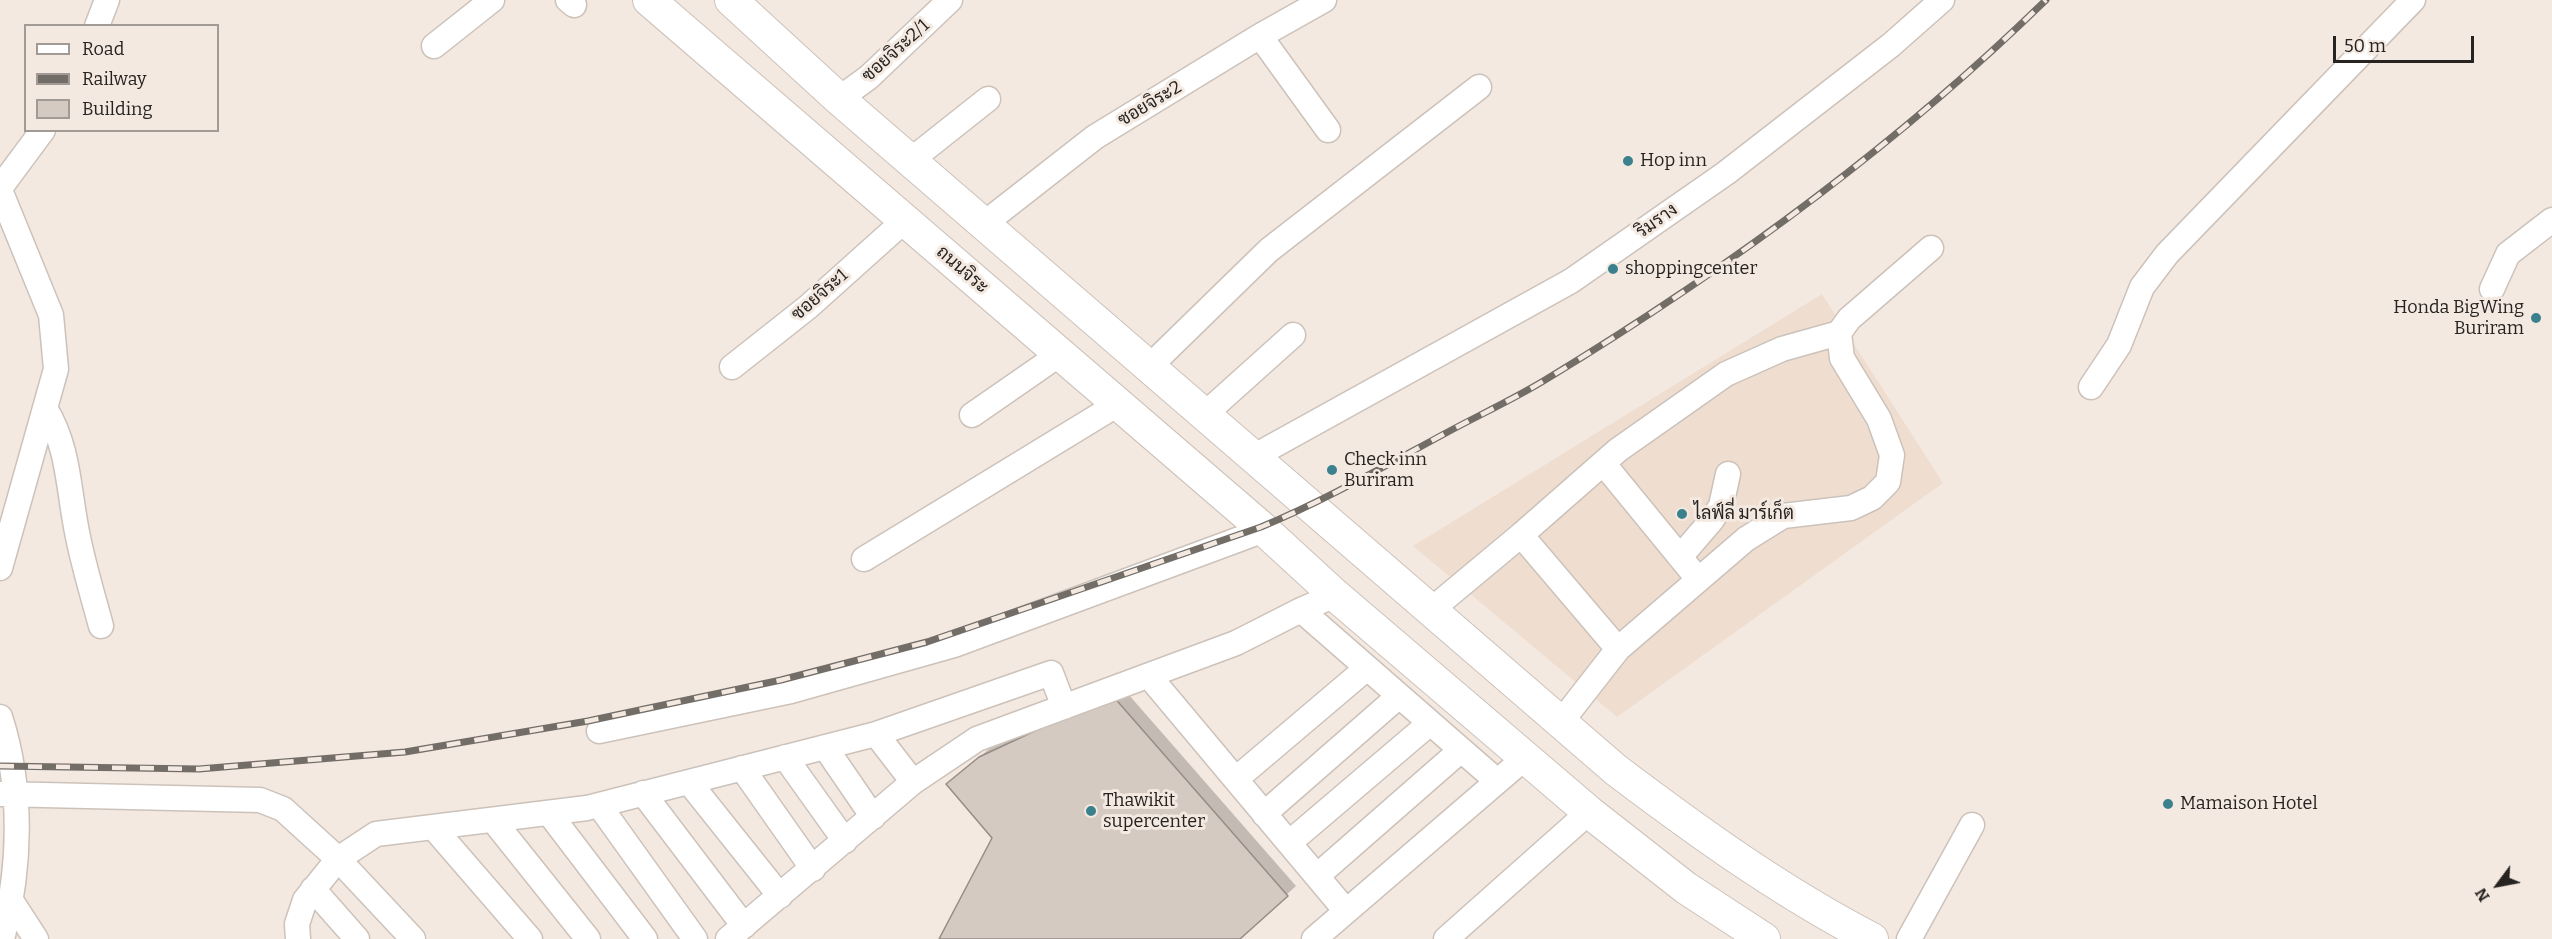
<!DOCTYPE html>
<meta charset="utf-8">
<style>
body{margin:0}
#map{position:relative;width:2552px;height:939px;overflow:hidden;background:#f4e9e1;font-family:Bitter,serif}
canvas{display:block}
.legend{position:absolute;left:24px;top:24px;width:195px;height:108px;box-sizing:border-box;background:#f4e9e1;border:2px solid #a29a94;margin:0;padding:8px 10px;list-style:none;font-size:18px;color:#272320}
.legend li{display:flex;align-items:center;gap:12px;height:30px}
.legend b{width:30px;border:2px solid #a29a94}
.north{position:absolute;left:2468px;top:855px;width:60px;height:60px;-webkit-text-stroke:4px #f4e9e1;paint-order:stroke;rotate:238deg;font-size:16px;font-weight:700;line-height:24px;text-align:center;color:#272320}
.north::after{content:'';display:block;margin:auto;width:21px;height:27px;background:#272320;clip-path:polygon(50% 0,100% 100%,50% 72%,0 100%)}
.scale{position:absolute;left:2333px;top:36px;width:141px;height:27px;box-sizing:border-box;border:3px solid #272320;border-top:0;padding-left:8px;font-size:18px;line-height:21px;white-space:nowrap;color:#272320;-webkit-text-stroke:4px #f4e9e1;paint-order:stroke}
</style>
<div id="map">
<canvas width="2552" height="939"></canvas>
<ul class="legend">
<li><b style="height:8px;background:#fff"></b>Road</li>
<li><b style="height:8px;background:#736d68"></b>Railway</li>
<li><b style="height:16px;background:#d4cac2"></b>Building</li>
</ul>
<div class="north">N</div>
<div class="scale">50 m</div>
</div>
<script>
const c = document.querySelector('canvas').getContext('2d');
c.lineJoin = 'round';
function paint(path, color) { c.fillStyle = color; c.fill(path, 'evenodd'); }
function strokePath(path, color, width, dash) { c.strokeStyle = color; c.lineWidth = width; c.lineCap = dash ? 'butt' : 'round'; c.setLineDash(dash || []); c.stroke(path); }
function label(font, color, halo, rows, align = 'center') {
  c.font = font + ' Bitter,Sarabun,serif'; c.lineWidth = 6; c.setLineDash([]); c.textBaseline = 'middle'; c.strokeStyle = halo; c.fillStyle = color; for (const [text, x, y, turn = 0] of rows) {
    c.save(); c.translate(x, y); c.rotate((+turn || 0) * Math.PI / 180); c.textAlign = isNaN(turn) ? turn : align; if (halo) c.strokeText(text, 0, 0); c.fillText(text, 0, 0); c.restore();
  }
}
const built = new Path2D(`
 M1822,294L1943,483L1617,717L1413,546Z`);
const shadow = new Path2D(`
 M1122,687L1296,886L1238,939H941L994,837L948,784L989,749Z`);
const building = new Path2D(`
 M1112,695L1288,896L1240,939H939L992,838L946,784L979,757Z`);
const minor = new Path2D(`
 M568,0L574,5
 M97,26L107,0
 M1260,36L1328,130
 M434,46L492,0
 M839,99L869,77L950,0
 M911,160L988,99
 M0,188L43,130
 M0,190L51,315L56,369L0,568
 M985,223L1095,137L1260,36L1324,0
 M2492,289L2508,254L2552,220
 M1150,366L1269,250L1479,87
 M732,367L808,307L905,220
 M2091,387L2119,345L2142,287L2167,254L2413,0
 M45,408C70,449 68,491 78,537C84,567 93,596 101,626
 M1205,414L1293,335
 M972,415L1060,354
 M1253,457L1571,281L1726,173L1891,45L1942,0
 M1603,463L1698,579
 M1521,535L1618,649
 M1680,557L1711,521L1721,506L1728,474
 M864,559L1118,404
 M1301,610L1497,781
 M1431,610L1521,535L1618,450L1726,374L1782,349L1839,333
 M1149,676L1346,911
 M0,717C23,788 21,868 2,939
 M1561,722L1618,649L1746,539L1783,516L1851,508L1872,498L1888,482L1892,455L1879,419L1842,358L1839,333L1849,319L1931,248
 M599,731L791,691L954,645L1264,530
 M876,734L913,782
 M825,747L873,817
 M785,757L845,841
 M742,768L813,869
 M1236,779L1367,668
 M689,782L780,896
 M643,793L744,926
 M0,794L260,800L283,809L338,859L413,939
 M599,805L695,939
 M549,813L645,939
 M1264,814L1399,696
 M493,820L588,939
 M433,827L530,939
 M1289,843L1430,723
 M1317,876L1461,750
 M313,889L357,939
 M12,902L36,939
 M298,939L297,924L305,900L338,859L376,834L587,808L876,734L1051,673L1064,707
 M728,939L913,782L977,739L1236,643L1301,610L1335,595
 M1314,939L1527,756
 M1446,939L1589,812
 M1909,939L1972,825`);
const major = new Path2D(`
 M649,0L1261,527L1335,595L1589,812L1686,888L1764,939
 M731,0L839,99L1616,770C1698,832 1780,891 1872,939`);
const rail = new Path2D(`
 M0,766L199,769L405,752L588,721L781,680L927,642L1261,527C1324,501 1383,467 1444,434C1477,416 1512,400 1545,380C1725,271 1895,147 2046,0`);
const markers = [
 [1628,161,6,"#3a808d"],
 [1613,269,6,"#3a808d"],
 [2536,318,6,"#3a808d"],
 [1332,470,6,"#3a808d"],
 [1682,514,6,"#3a808d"],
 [2168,804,6,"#3a808d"],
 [1091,811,6,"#3a808d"]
];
const streetNames = [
 ["ซอยจิระ2/1",896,51,-42],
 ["ซอยจิระ2",1150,104,-31],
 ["ริมราง",1657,221,-35],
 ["ถนนจิระ",962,270,41],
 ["ซอยจิระ1",820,295,-41]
];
const poiNames = [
 ["Hop inn",1640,161],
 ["shoppingcenter",1625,269],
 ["Honda BigWing",2524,308,"right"],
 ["Buriram",2524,329,"right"],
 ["Check inn",1344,460],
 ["Buriram",1344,481],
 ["ไลฟ์ลี่ มาร์เก็ต",1694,514],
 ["Thawikit",1103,801],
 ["supercenter",1103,822],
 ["Mamaison Hotel",2180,804]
];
paint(built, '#efded0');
paint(shadow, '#0003');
paint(building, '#d4cac2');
strokePath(building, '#968c85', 1.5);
strokePath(minor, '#ccc2ba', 27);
strokePath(major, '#ccc2ba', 34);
strokePath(minor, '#fff', 24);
strokePath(major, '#fff', 32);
strokePath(rail, '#736d68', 7);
strokePath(rail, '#f4e9e1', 4.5, [14]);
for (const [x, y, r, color] of markers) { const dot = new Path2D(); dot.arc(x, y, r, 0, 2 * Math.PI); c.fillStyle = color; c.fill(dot); strokePath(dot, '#f4e9e1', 2); }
label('18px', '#272320', '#f4e9e1', streetNames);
label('18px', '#272320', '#f4e9e1', poiNames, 'left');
</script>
